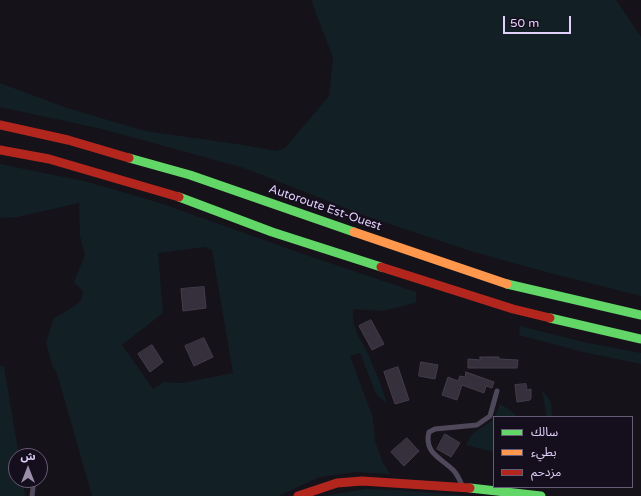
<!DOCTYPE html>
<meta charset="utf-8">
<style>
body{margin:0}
#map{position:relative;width:641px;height:496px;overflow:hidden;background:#15121a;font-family:"Varela Round","Noto Sans Arabic",sans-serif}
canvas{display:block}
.legend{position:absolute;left:493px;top:416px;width:140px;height:72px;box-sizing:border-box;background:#150e1d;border:1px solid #675c75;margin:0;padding:5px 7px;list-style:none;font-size:12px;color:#e1d0f9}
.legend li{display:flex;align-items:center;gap:8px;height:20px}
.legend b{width:20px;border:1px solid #675c75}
.north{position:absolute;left:8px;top:448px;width:40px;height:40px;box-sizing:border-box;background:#150e1d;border:1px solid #675c75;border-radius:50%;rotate:0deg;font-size:11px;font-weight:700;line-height:16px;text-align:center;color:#e1d0f9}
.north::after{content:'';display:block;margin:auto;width:14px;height:18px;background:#9a8eab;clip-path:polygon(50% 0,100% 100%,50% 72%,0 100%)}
.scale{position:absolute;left:503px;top:16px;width:68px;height:18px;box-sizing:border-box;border:2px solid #e1d0f9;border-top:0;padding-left:5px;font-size:12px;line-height:14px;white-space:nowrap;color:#e1d0f9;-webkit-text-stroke:3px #150e1d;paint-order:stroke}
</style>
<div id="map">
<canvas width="641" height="496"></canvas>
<ul class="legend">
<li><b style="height:5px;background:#63d668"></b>سالك</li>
<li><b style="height:5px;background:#ff974d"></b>بطيء</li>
<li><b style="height:5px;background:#b3261e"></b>مزدحم</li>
</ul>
<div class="north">ش</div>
<div class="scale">50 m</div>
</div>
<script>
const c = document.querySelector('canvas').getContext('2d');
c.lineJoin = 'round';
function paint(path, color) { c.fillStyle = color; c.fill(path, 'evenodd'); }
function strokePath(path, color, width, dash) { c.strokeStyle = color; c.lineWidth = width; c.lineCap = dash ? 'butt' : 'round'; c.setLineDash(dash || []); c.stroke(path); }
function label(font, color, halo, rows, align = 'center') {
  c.font = font + ' "Varela Round",sans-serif'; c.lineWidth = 3.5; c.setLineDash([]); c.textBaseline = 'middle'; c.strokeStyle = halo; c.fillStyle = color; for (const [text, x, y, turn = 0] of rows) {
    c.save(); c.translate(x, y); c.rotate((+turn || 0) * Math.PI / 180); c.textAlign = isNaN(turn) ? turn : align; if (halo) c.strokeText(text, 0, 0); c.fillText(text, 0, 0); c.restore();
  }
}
const green = new Path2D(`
 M311,0H616L641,37V296L550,273L474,252L366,216L244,168L102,129L0,107V83L67,108L145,131L237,144L276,151L285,148L329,96L333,58Z
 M0,164L84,181L160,203L306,255L416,292V303L382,311L354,309C350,325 361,339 367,352C375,369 382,387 387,404L376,394L360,353L350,356L373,418L375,441L383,463L390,474L355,472L320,477L278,496H92L57,373L52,365L46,342L54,318L67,311L81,301L83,291L74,282L85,255L80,236L79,203L17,217L0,218ZM205,247L212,250L233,373L182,383L164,382L153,389L122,345L163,313L158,253Z
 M520,326L588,343L641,353V364L583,352L519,335Z
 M0,366H4L19,456H16V480H23L25,496H0Z
 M542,390L551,402L552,417H547Z
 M500,404L510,410L517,417H495Z
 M494,419V452L466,445L472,434Z
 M366,489L397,490L473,496H324Z`);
const building = new Path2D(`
 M204,287L206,308L183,311L181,289Z
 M371,320L384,344L372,350L359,326Z
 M204,338L213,357L194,366L185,346Z
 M152,345L163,362L150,372L138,354Z
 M480,357H499V359L518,360L517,368H468V359L480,360Z
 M421,362L438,365L435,379L419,376Z
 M398,367L409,400L395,404L384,372Z
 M466,372L494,382L492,388L486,386L484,393L462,385L457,400L442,395L448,377L458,381L460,376L465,377Z
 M526,384L527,390L531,389V398L530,400L517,402L515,385Z
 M445,434L460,443L451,457L437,449Z
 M407,438L419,451L404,466L391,452Z`);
const lane = new Path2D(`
 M40,472V463
 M462,485C459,479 457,473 452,469C439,457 424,452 429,432L435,429L477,425L490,416L497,391
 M32,496L34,480`);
const fast = new Path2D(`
 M129,158L190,175L354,232
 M179,197L272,232L381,267
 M507,284L641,315
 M550,318L641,339
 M470,488L541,496`);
const slow = new Path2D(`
 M354,232L507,284`);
const jam = new Path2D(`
 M0,125L68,140L129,158
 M0,150L49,159L179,197
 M381,267L513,309L550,318
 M298,496L337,483L362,481L470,488`);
const streetNames = [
 ["Autoroute Est-Ouest",325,208,19]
];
paint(green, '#122025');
paint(building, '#35303c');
strokePath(building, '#443c4d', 1);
strokePath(lane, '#4e485a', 5);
strokePath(fast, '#63d668', 9);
strokePath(slow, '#ff974d', 9);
strokePath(jam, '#b3261e', 9);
label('12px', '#e1d0f9', '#150e1d', streetNames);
</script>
